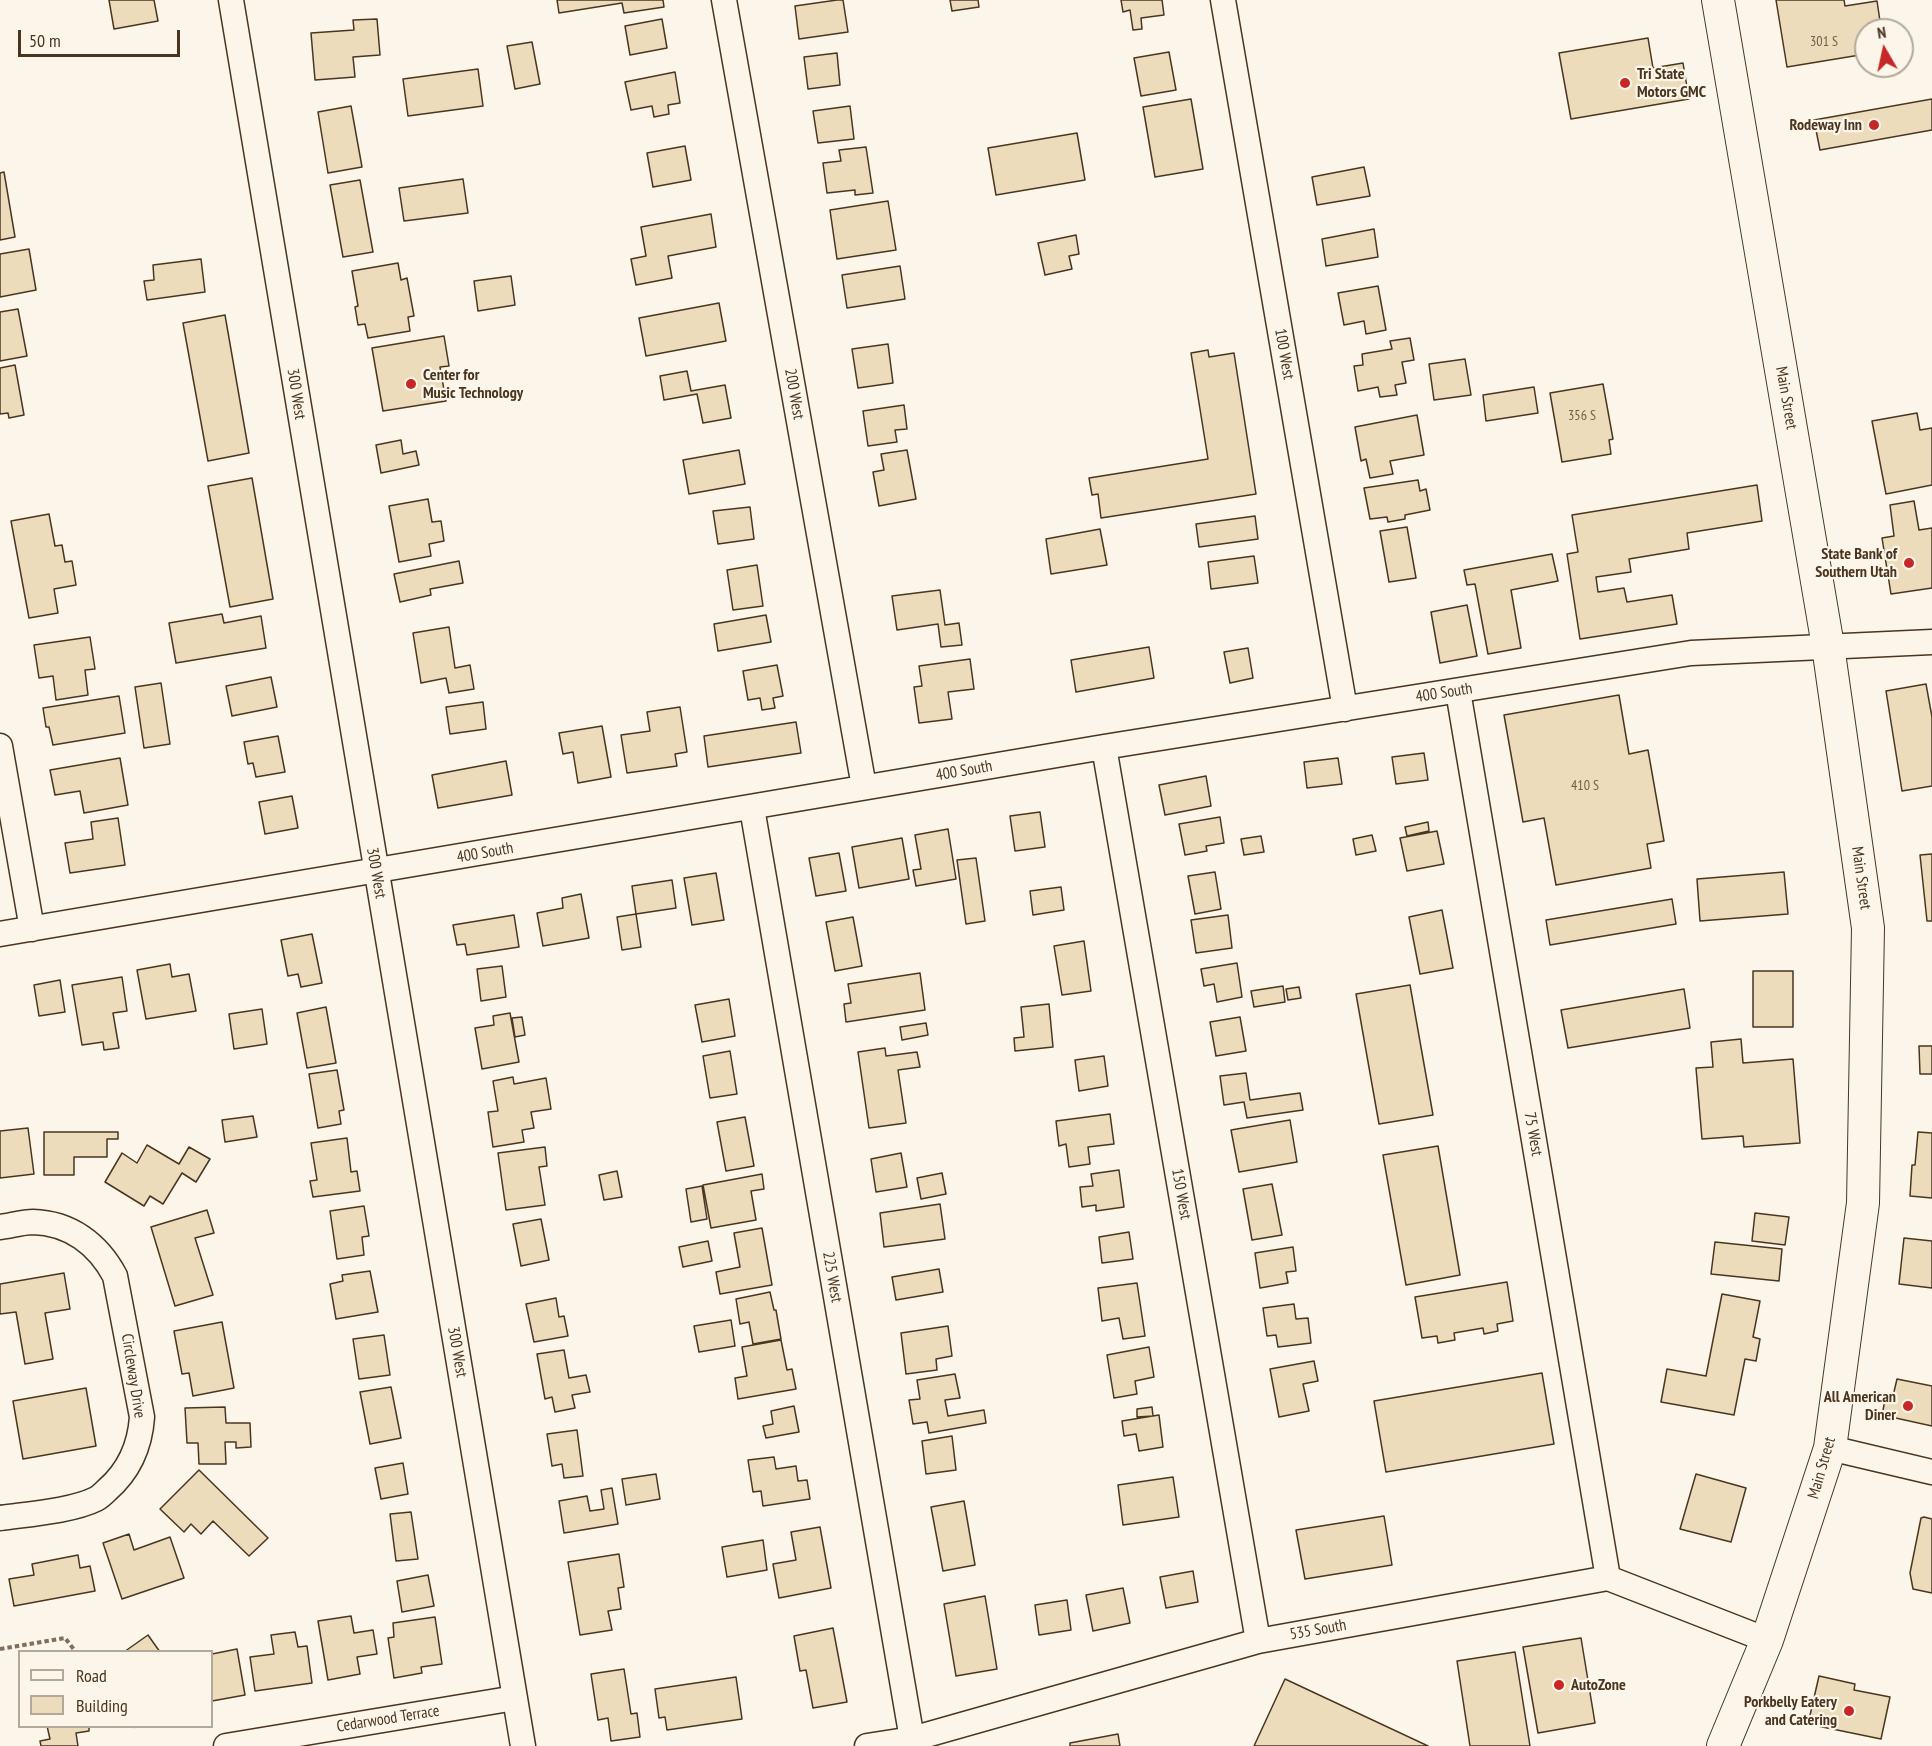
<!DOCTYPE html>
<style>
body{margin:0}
#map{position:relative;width:1932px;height:1746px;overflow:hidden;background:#fbf6e9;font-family:"PT Sans Narrow",sans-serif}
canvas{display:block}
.legend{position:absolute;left:18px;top:1650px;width:195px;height:78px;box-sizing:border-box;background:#fbf6e9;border:2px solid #b4a999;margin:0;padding:8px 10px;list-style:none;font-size:18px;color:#4a3520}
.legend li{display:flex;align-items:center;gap:12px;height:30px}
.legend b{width:30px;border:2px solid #b4a999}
.north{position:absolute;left:1854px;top:18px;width:60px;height:60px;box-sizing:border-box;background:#fbf6e9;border:2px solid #b4a999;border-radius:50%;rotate:351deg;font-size:16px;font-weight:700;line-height:24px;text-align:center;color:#4a3520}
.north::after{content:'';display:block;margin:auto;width:21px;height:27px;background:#c62828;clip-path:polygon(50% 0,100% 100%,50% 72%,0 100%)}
.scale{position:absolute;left:18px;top:30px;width:162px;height:27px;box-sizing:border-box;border:3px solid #4a3520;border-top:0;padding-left:8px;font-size:18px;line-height:21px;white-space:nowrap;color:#4a3520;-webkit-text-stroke:4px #fbf6e9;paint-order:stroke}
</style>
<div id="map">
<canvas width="1932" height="1746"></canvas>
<ul class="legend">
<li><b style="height:8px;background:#fbf6e9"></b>Road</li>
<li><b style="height:16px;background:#ecdcbc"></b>Building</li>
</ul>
<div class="north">N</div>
<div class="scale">50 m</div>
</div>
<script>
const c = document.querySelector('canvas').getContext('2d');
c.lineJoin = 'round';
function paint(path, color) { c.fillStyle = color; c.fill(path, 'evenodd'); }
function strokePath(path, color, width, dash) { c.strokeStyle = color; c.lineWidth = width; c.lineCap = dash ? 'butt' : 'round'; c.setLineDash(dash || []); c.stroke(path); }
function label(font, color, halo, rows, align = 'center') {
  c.font = font + ' "PT Sans Narrow",sans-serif'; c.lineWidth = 4.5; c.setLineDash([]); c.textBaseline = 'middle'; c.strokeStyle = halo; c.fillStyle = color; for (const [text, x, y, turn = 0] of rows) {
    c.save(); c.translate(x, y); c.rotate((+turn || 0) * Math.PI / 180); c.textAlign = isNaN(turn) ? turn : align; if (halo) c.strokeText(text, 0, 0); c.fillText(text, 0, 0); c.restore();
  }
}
const building = new Path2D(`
 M109,0H154L158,21L114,29Z
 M557,0H663L664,7L624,13L622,3L559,13Z
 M837,0H843L848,32L799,39L795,6Z
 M950,0H978L979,7L952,11Z
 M1121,0H1162L1164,15L1141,18L1142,29L1133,30L1130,10L1123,12Z
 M1776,0H1844L1845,6L1877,1L1880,21L1869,23L1871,30H1866V54L1787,67Z
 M377,19L380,55L353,57L355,77L315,80L311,33L354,30L353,20Z
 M662,19L667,48L630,55L625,26Z
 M1648,38L1653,68L1683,63L1689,99L1571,119L1559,53Z
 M532,42L540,84L515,89L507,46Z
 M1169,52L1176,90L1141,96L1134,58Z
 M837,53L840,85L808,89L804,57Z
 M478,69L483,106L408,116L403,79Z
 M675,72L680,103L668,105L669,114L654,117L652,106L631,110L625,82Z
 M1191,99L1203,169L1155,177L1143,107Z
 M1932,99V130L1820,150L1814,120Z
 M351,106L362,167L328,173L318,112Z
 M850,106L854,139L818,143L813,111Z
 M1077,133L1085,180L996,195L988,148Z
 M685,146L691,180L653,187L647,153Z
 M866,147L873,193L855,195V190L827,193L823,163L841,161L839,150Z
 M1364,167L1370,196L1317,205L1312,177Z
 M4,172L15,237L0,240V173Z
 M463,179L468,213L404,221L399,188Z
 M360,180L373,252L343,257L330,185Z
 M888,201L896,250L837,259L830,210Z
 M711,214L716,247L668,256L672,278L636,285L631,259L646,256L641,227Z
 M1374,229L1378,257L1326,266L1322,239Z
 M1076,235L1079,254L1069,256L1072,269L1045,275L1038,243Z
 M29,249L36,290L0,297V254Z
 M201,259L205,292L147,300L144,281L154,280L153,265Z
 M398,263L401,280L407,278L414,316L408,317L410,331L368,338L365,324L358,325L355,307L358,306L352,271Z
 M900,266L905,299L847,308L842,275Z
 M511,276L515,305L478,311L474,281Z
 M1378,286L1386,330L1366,334L1364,321L1344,325L1338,293Z
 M719,303L726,341L646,356L639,318Z
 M18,309L27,356L0,361V312Z
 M225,315L249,453L208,461L183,323Z
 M444,336L449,366L440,367L446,401L383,411L372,348Z
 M1410,338L1414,360L1402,362L1406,383L1395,385L1397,395L1380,397L1378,387L1358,391L1354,366L1363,365L1362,354L1392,349L1390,341Z
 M888,344L893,383L858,388L852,349Z
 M1208,350L1209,357L1234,353L1256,494L1101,518L1098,494L1092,495L1089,478L1208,459L1191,353Z
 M1465,359L1471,395L1434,400L1429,364Z
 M15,365L24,415L9,418L8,413L0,414V368Z
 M687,371L691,391L725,385L731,418L703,423L697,394L664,400L660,376Z
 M1603,384L1613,439L1609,440L1611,454L1562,462L1550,393Z
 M1534,387L1538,413L1486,421L1483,395Z
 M904,405L907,429L895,430L897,442L868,446L863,411Z
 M1917,413L1920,430L1932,428V485L1886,494L1872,421Z
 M1417,415L1424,455L1390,461L1393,474L1370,478L1366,459L1361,461L1355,427Z
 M401,440L403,454L416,451L419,465L381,473L376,445Z
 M739,450L745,484L689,494L683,460Z
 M907,450L916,499L879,506L873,472L884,470L881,454Z
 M252,478L273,599L230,607L208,486Z
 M1418,480L1420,491L1426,489L1430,510L1405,515V519L1388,522L1387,517L1370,519L1364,488Z
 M1757,485L1762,521L1687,533L1689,549L1629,559L1631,572L1596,577L1598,592L1624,588L1627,602L1672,595L1677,624L1580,639L1567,554L1578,552L1572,515Z
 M428,499L432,522L441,521L444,541L429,544L431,556L399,562L389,506Z
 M1914,501L1919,530L1932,528V588L1891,594L1882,538L1894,536L1890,505Z
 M750,507L754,539L718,544L713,511Z
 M49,514L55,546L62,545L65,562L72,561L76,585L54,589L58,613L29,618L11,521Z
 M1255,516L1258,539L1199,547L1196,524Z
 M1407,527L1416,578L1389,582L1380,531Z
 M1100,529L1107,565L1051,574L1046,539Z
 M1552,554L1558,581L1511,590L1521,648L1488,654L1475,584L1467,585L1464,570Z
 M1254,556L1258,583L1211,589L1208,562Z
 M459,561L463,583L430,589L431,595L400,602L394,574Z
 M757,565L763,606L733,610L727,570Z
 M940,590L945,625L959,623L962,645L941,647L938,624L897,630L892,596Z
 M1467,605L1477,656L1440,663L1431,612Z
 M222,614L224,623L261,616L266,648L176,663L169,623Z
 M766,615L771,642L718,651L714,624Z
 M449,627L455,668L470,665L474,689L449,693L446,678L421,683L413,633Z
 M90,637L95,669L85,670L88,695L56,700L53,676L39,678L34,645Z
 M1149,647L1154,678L1076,692L1071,660Z
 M1248,648L1253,678L1230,683L1224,652Z
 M970,659L974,689L948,692L952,719L919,723L914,687L922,686L919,666Z
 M777,665L783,696L773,698L775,708L762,710L760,698L748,700L743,671Z
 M271,677L277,707L232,716L226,686Z
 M161,683L170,744L144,748L135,687Z
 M1926,684L1932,717V786L1902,791L1886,691Z
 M1619,695L1629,754L1648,750L1664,841L1647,844L1651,868L1556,885L1544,818L1523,822L1504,715Z
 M119,696L125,733L53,745L49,727H46L43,708Z
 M483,702L486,729L450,734L446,707Z
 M680,707L687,752L675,754L677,766L627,773L621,735L650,731L647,712Z
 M796,722L801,753L708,767L704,736Z
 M602,726L611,777L578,783L573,752L563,754L559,733Z
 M278,736L285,772L256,777L253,763L248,764L244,742Z
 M1424,753L1428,780L1396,784L1392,757Z
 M120,758L128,805L84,813L80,791L55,795L50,770Z
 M1338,758L1342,784L1307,788L1304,762Z
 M506,761L512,795L438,808L432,775Z
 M1206,776L1211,806L1165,815L1159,785Z
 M292,796L298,828L265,834L259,802Z
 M1040,812L1045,847L1015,851L1010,816Z
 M1220,817L1224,843L1206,846L1207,851L1185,855L1179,824Z
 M118,818L125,865L70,873L65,843L93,839L91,822Z
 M1428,822L1429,831L1407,836L1405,827Z
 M948,829L956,879L916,886L913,870L921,869L915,835Z
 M1437,831L1444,864L1407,871L1400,838Z
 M1372,835L1376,851L1356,855L1353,839Z
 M1261,836L1264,852L1244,855L1241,839Z
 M902,838L909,879L859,888L852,847Z
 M839,853L846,891L816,896L809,858Z
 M1932,854V921H1927L1920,855Z
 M976,858L985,921L966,924L957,860Z
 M1215,872L1221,909L1195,914L1188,876Z
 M1784,872L1788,914L1700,921L1697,879Z
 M716,873L724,920L692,925L684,878Z
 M672,880L676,908L636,914L632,886Z
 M1061,887L1064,910L1033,915L1030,891Z
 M581,894L589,938L543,946L537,913L563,908L562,898Z
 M1672,899L1676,924L1550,945L1546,920Z
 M1442,910L1453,968L1420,974L1409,917Z
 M636,914L641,947L622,950L617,917Z
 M514,915L519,947L467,955L465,944L457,945L453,925Z
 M1228,915L1232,948L1196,953L1191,920Z
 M853,917L862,966L835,971L826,922Z
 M312,934L322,983L301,987L298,974L288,976L281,940Z
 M1084,941L1091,991L1062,995L1054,946Z
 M1237,963L1242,997L1217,1002L1214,984L1204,986L1201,969Z
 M170,964L172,977L189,974L196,1011L146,1019L137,970Z
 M502,966L506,997L481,1001L477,969Z
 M1753,971H1793V1027H1753Z
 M920,973L925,1010L846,1022L844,1004L851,1003L848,984Z
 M122,977L127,1011L113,1013L119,1048L104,1050L103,1042L82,1045L72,985Z
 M60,980L65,1012L39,1016L34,985Z
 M1410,985L1433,1115L1379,1124L1356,994Z
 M1283,986L1285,1002L1254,1007L1251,991Z
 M1299,987L1301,998L1288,1000L1286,989Z
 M1684,989L1690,1028L1568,1048L1561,1010Z
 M729,999L735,1036L702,1042L695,1005Z
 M1049,1004L1053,1047L1015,1051L1014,1038L1024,1037L1021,1007Z
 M326,1007L336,1063L307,1068L297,1013Z
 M262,1009L267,1044L234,1049L229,1014Z
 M510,1013L519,1062L482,1069L475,1028L494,1025L493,1016Z
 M522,1017L525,1035L515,1037L512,1018Z
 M1240,1017L1246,1051L1216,1056L1210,1022Z
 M926,1023L928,1035L902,1040L900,1027Z
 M1741,1039L1743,1063L1793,1059L1800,1143L1744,1147L1743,1136L1702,1139L1696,1068L1713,1067L1711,1042Z
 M1919,1046H1932V1074H1920Z
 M885,1048L886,1056L917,1052L920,1067L898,1070L906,1123L869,1128L858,1052Z
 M730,1051L737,1094L710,1098L703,1056Z
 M1104,1056L1108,1086L1079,1091L1075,1060Z
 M337,1070L344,1110L339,1111L341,1124L318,1128L309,1074Z
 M1246,1073L1250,1100L1300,1093L1303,1110L1247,1118L1244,1102L1224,1105L1220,1076Z
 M513,1077L514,1084L546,1078L551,1109L531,1112L534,1128L522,1130L524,1142L493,1147L488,1112L498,1111L493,1081Z
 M1110,1114L1114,1144L1088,1147L1090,1164L1069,1167L1066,1144L1059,1146L1056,1121Z
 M253,1116L257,1137L225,1142L222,1120Z
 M745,1117L754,1166L726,1171L717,1122Z
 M1290,1120L1297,1162L1239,1172L1231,1130Z
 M28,1128L34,1174L0,1178V1131Z
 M44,1132H118V1139H107V1157H74V1175H44Z
 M1918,1132L1932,1133V1198L1910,1196L1912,1165H1915Z
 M347,1138L351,1172L357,1171L360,1191L313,1197L310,1181L317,1180L311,1143Z
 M147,1145L179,1164L189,1147L210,1159L196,1182L182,1173L163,1204L150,1196L144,1206L105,1182L122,1153L137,1163Z
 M1438,1146L1460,1275L1406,1285L1383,1155Z
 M545,1147L547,1166L539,1167L545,1205L506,1210L498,1153Z
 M901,1153L907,1187L876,1192L871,1159Z
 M1119,1170L1124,1207L1096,1211V1205L1082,1207L1080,1187L1093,1186L1091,1174Z
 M617,1171L622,1197L604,1200L599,1175Z
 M942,1173L946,1194L921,1199L917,1178Z
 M762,1174L764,1189L751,1191L756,1220L711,1228L703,1185Z
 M1272,1184L1282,1235L1252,1240L1243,1189Z
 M702,1186L707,1219L691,1222L686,1189Z
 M940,1204L945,1239L884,1247L880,1213Z
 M364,1206L369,1236L362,1237L364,1255L337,1259L330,1211Z
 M207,1210L214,1233L195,1238L213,1295L175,1306L151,1227Z
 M1755,1213L1789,1217L1785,1245L1752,1241Z
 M541,1219L549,1260L521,1266L513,1224Z
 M762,1228L772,1285L720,1294L716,1272L740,1267L734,1233Z
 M1129,1232L1133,1259L1102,1263L1099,1237Z
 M1904,1238L1932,1241V1288L1899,1284Z
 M708,1241L712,1261L683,1267L679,1247Z
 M1715,1242L1782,1249L1779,1281L1711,1274Z
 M1293,1247L1296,1271L1286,1272L1288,1283L1260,1288L1255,1253Z
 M939,1269L943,1292L896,1300L892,1277Z
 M370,1271L378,1312L336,1319L330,1284L343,1281L342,1275Z
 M64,1273L70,1309L45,1313L53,1359L25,1364L16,1312L0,1314V1284Z
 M1507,1282L1513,1321L1497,1324L1498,1331L1484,1334L1483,1328L1454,1333L1455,1340L1438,1343L1437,1336L1422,1338L1415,1297Z
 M1137,1283L1145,1336L1123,1339L1119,1318L1102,1321L1098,1288Z
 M770,1292L774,1310H776L781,1339L753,1344L749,1322L740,1324L736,1299Z
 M1722,1294L1760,1301L1753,1337L1760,1339L1756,1361L1745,1359L1734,1415L1661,1402L1667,1369L1706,1376Z
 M556,1298L559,1317L564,1316L568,1336L534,1342L526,1304Z
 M1294,1304L1296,1319L1308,1318L1311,1343L1278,1347L1276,1335L1267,1336L1263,1308Z
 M731,1320L735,1346L699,1352L694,1326Z
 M222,1322L234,1388L193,1396L189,1373L182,1374L174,1331Z
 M948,1326L952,1356L936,1359L937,1370L906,1374L901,1333Z
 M384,1335L390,1375L359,1379L353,1339Z
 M781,1340L787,1370L792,1369L796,1389L738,1399L735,1378L747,1376L742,1347Z
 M1149,1347L1154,1377L1135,1381L1137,1394L1114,1398L1107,1355Z
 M564,1350L569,1378L586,1375L590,1392L572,1395L575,1408L555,1412L552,1397L545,1399L537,1354Z
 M1314,1361L1318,1381L1303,1384L1309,1411L1279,1417L1270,1369Z
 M1542,1373L1554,1444L1386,1472L1374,1401Z
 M955,1374L960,1398L945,1400L948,1416L984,1410L986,1423L929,1433L927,1422L913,1424L909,1400L920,1399L917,1380Z
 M1897,1379L1932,1386V1426L1882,1415L1886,1395L1893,1396Z
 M391,1387L401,1438L370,1444L360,1392Z
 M86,1388L96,1446L23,1459L13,1401Z
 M794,1406L799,1432L766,1438L763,1426L773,1424L771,1411Z
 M225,1407L226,1423H250L251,1447L236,1448V1442H225L226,1464H199L198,1443H187L185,1408Z
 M1152,1407L1153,1416L1137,1417V1409Z
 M1159,1415L1163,1447L1139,1451L1136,1434L1124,1436L1122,1421Z
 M577,1430L583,1476L564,1478L562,1464L552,1466L547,1434Z
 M952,1436L956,1470L926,1474L922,1441Z
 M774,1457L776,1469L796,1466L798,1481L807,1480L810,1499L763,1506L761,1491L753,1492L748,1460Z
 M403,1463L408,1494L381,1499L375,1468Z
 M199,1470L268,1538L249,1556L213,1521L201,1534L191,1524L184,1532L160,1509Z
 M656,1474L660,1499L626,1505L622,1479Z
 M1696,1474L1746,1488L1731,1542L1680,1529Z
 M1173,1477L1179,1517L1123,1525L1118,1485Z
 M612,1488L618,1524L564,1533L559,1501L587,1496L590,1511L604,1509L601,1490Z
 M964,1501L975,1565L943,1571L931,1507Z
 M411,1512L418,1559L396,1561L390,1514Z
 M1384,1516L1392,1565L1305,1579L1296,1530Z
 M1924,1517L1932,1519V1593L1913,1589L1910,1573L1921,1518Z
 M820,1527L831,1588L779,1598L773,1564L796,1560L791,1532Z
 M129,1534L134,1550L170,1537L184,1578L122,1599L103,1543Z
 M763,1540L767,1570L727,1577L722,1547Z
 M619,1554L624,1587L618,1588L621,1609L608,1611L612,1630L580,1635L568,1562Z
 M78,1555L80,1568L90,1566L95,1591L14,1606L9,1579L34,1575L32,1564Z
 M1193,1571L1198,1602L1166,1608L1160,1577Z
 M428,1575L434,1606L402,1612L397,1581Z
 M1123,1588L1130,1623L1093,1631L1086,1595Z
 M985,1596L997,1669L956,1676L944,1604Z
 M1067,1600L1071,1630L1039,1635L1035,1605Z
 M351,1616L354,1633L373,1630L377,1654L357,1657L360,1674L328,1680L318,1621Z
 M435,1617L442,1664L421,1667L422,1673L394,1678L388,1638L394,1637L393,1623Z
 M833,1628L847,1702L813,1708L806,1670L800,1671L794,1636Z
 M295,1632L298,1647L307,1646L312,1683L255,1691L250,1657L274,1654L271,1635Z
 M148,1635L160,1652H124Z
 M1581,1638L1595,1723L1538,1733L1523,1647Z
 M237,1649L245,1695L212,1701V1654Z
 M1515,1652L1530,1746H1470L1457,1661Z
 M624,1669L631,1714L637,1713L640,1737L611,1741L608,1718L598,1720L591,1674Z
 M1819,1676L1855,1684L1854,1690L1890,1697L1881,1739L1808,1724Z
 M736,1677L742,1719L667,1730L665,1717L659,1718L655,1689Z
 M1285,1679L1428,1746H1254Z
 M47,1726H89V1731L76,1733L78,1746H41L40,1741L50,1739Z
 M1118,1734L1120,1746H1070V1743Z`);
const path = new Path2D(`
 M0,1649L65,1638L76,1652
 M135,1726L136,1727`);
const minor = new Path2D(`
 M231,0L523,1746
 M724,0L864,787
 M1223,0L1345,709
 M1458,691L1608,1578
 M0,746L32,929
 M1104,747L1258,1641
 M752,808L912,1739L911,1746
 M0,934L1104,747L1691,653L1932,642
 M0,1227C10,1226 22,1222 33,1222C70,1223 98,1244 115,1276L142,1417C140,1446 130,1470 107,1490C104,1493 100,1497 96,1499C72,1511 28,1514 0,1518
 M1830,1448L1932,1472
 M226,1746L515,1698
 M867,1746L912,1739L1258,1641L1608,1578L1767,1640`);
const major = new Path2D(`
 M1718,0L1828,646L1868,928L1863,1203L1830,1448L1767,1640L1723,1746`);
const markers = [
 [1625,83,6,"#c62828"],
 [1874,125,6,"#c62828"],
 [411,384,6,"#c62828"],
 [1909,563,6,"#c62828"],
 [1908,1406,6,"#c62828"],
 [1559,1685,6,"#c62828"],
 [1849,1711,6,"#c62828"]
];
const numberNames = [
 ["301 S",1824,42],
 ["356 S",1582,416],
 ["410 S",1585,786]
];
const poiNames = [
 ["Tri State",1637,74,"left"],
 ["Motors GMC",1637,92,"left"],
 ["Rodeway Inn",1862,125],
 ["Center for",423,375,"left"],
 ["Music Technology",423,393,"left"],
 ["State Bank of",1897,554],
 ["Southern Utah",1897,572],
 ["All American",1896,1397],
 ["Diner",1896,1415],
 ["AutoZone",1571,1685,"left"],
 ["Porkbelly Eatery",1837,1702],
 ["and Catering",1837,1720]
];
const streetNames = [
 ["100 West",1284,354,80],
 ["300 West",296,394,81],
 ["200 West",794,394,80],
 ["Main Street",1786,398,80],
 ["400 South",1444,693,-9],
 ["400 South",964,771,-10],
 ["400 South",485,853,-10],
 ["300 West",376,873,80],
 ["Main Street",1861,878,82],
 ["75 West",1533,1134,80],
 ["150 West",1181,1194,80],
 ["225 West",832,1277,80],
 ["300 West",457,1352,80],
 ["Circleway Drive",133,1376,81],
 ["Main Street",1822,1468,-74],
 ["535 South",1318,1630,-10],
 ["Cedarwood Terrace",388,1719,-9]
];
paint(building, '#ecdcbc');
strokePath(building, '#4a3520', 1.5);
strokePath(minor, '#4a3520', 27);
strokePath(major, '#4a3520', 34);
strokePath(path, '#7f6f5c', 4, [4.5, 3]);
strokePath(minor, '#fbf6e9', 24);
strokePath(major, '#fbf6e9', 32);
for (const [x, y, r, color] of markers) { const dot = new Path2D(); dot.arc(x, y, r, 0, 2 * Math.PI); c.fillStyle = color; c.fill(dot); strokePath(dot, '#fbf6e9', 2); }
label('14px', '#725f47', null, numberNames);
label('bold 16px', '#4a3520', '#fbf6e9', poiNames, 'right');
label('16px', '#4a3520', '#fbf6e9', streetNames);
</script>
